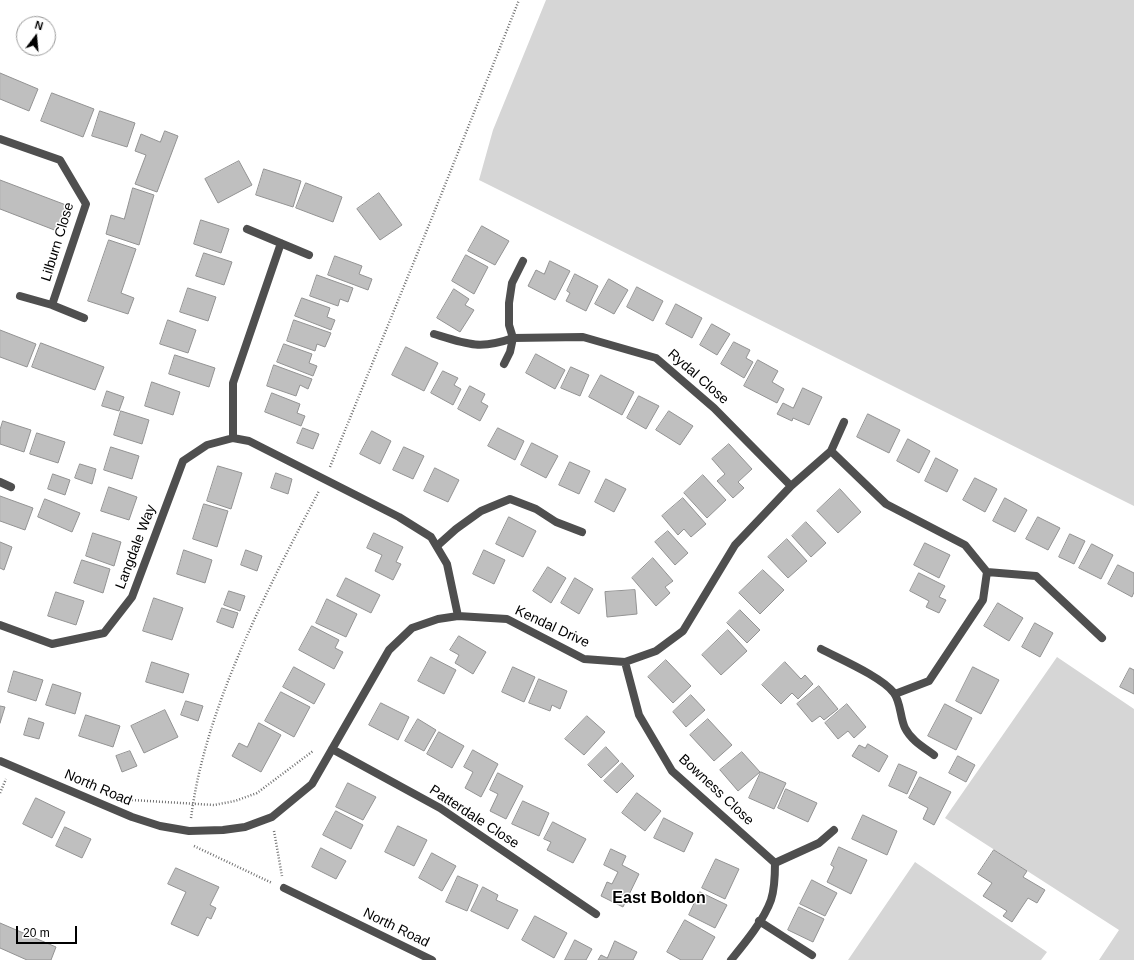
<!DOCTYPE html>
<style>
body{margin:0}
#map{position:relative;width:1134px;height:960px;overflow:hidden;background:#fff;font-family:Arial,sans-serif}
canvas{display:block}
.north{position:absolute;left:16px;top:16px;width:40px;height:40px;box-sizing:border-box;background:#fff;border:1px solid #999;border-radius:50%;rotate:16deg;font-size:11px;font-weight:700;line-height:16px;text-align:center;color:#000}
.north::after{content:'';display:block;margin:auto;width:14px;height:18px;background:#000;clip-path:polygon(50% 0,100% 100%,50% 72%,0 100%)}
.scale{position:absolute;left:16px;top:926px;width:61px;height:18px;box-sizing:border-box;border:2px solid #000;border-top:0;padding-left:5px;font-size:12px;line-height:14px;white-space:nowrap;color:#000;-webkit-text-stroke:3px #fff;paint-order:stroke}
</style>
<div id="map">
<canvas width="1134" height="960"></canvas>
<div class="north">N</div>
<div class="scale">20 m</div>
</div>
<script>
const c = document.querySelector('canvas').getContext('2d');
c.lineJoin = 'round';
function paint(path, color) { c.fillStyle = color; c.fill(path, 'evenodd'); }
function strokePath(path, color, width, dash) { c.strokeStyle = color; c.lineWidth = width; c.lineCap = dash ? 'butt' : 'round'; c.setLineDash(dash || []); c.stroke(path); }
function label(font, color, halo, rows, align = 'center') {
  c.font = font + ' Arial,sans-serif'; c.lineWidth = 3; c.setLineDash([]); c.textBaseline = 'middle'; c.strokeStyle = halo; c.fillStyle = color; for (const [text, x, y, turn = 0] of rows) {
    c.save(); c.translate(x, y); c.rotate((+turn || 0) * Math.PI / 180); c.textAlign = isNaN(turn) ? turn : align; if (halo) c.strokeText(text, 0, 0); c.fillText(text, 0, 0); c.restore();
  }
}
const green = new Path2D(`
 M546,0H1134V506L479,180L493,130Z
 M1057,657L1134,709V960H1099L1119,930L945,818Z
 M915,862L1047,952L1041,960H848Z`);
const building = new Path2D(`
 M0,73L38,89L29,111L0,99Z
 M52,93L94,109L83,137L41,121Z
 M100,111L135,123L127,147L92,136Z
 M165,131L178,136L157,192L135,184L146,155L135,151L141,134L160,142Z
 M239,161L252,185L218,203L205,179Z
 M264,169L301,181L293,207L256,195Z
 M0,180L66,205L57,231L0,209Z
 M306,183L342,197L333,222L296,208Z
 M133,188L154,195L139,245L106,234L111,215L124,219Z
 M379,193L402,225L380,240L357,209Z
 M201,220L229,229L221,253L194,244Z
 M482,226L509,241L495,265L468,251Z
 M109,240L136,249L121,293L134,298L128,314L88,301Z
 M204,253L232,262L224,285L196,276Z
 M466,255L488,267L474,294L452,281Z
 M335,256L362,266L359,274L372,279L368,290L328,275Z
 M550,261L570,271L555,300L528,286L536,270L544,274Z
 M575,274L598,286L586,311L566,301L570,293L567,291Z
 M317,275L353,288L348,302L340,299L338,306L310,296Z
 M609,279L628,290L614,314L595,304Z
 M637,287L663,301L653,321L627,307Z
 M188,288L216,297L208,321L180,312Z
 M454,289L469,299L465,305L474,310L460,332L437,318Z
 M302,298L330,308L327,317L335,320L331,330L295,316Z
 M676,304L702,318L692,338L666,324Z
 M168,320L196,330L188,353L160,344Z
 M294,320L331,333L325,347L317,344L315,351L287,341Z
 M712,324L730,334L717,355L700,345Z
 M0,330L36,344L27,367L0,357Z
 M734,342L750,350L746,358L753,362L744,378L721,364Z
 M41,343L104,367L95,390L32,367Z
 M284,344L312,354L309,363L317,366L313,376L277,362Z
 M406,347L438,363L424,391L392,375Z
 M536,354L565,370L555,389L526,373Z
 M175,355L215,368L209,387L169,374Z
 M758,360L778,371L772,382L784,389L777,403L744,386Z
 M274,365L312,379L308,389L300,385L296,396L267,386Z
 M571,367L589,375L580,396L561,388Z
 M443,371L458,378L454,385L461,389L453,405L431,393Z
 M601,375L634,392L622,415L589,397Z
 M152,382L180,392L173,415L145,406Z
 M470,386L485,394L481,402L488,406L480,421L458,409Z
 M803,388L822,397L809,425L793,418L792,421L777,414L783,403L793,408Z
 M107,391L124,397L119,411L102,406Z
 M272,393L300,404L297,413L305,416L301,426L265,412Z
 M639,396L659,406L646,429L627,418Z
 M121,411L149,420L142,444L114,435Z
 M669,411L693,426L680,445L656,430Z
 M868,414L900,430L889,453L857,437Z
 M3,421L31,430L24,452L0,444V430Z
 M303,428L319,434L313,449L297,443Z
 M498,428L524,441L515,460L488,446Z
 M372,431L391,441L380,464L360,454Z
 M37,433L65,442L58,463L30,454Z
 M908,439L930,451L919,473L897,461Z
 M532,443L558,456L546,478L521,465Z
 M729,444L752,469L738,482L744,488L733,498L717,481L725,474L712,459Z
 M111,447L139,456L132,479L104,470Z
 M404,447L424,456L413,479L393,470Z
 M936,458L958,470L947,492L925,481Z
 M570,462L590,471L579,494L559,485Z
 M80,464L96,469L92,484L75,478Z
 M218,466L242,473L231,509L207,501Z
 M435,468L459,480L448,502L424,491Z
 M276,473L292,479L288,494L271,488Z
 M53,474L70,480L65,495L48,489Z
 M703,475L726,500L707,518L684,493Z
 M975,478L997,489L985,512L963,500Z
 M606,479L626,489L614,512L595,502Z
 M109,487L137,497L129,520L101,511Z
 M840,489L861,512L838,533L817,511Z
 M0,496L33,508L25,530L0,521Z
 M683,498L706,524L691,537L684,529L678,535L662,516Z
 M1005,498L1027,510L1015,532L993,521Z
 M45,499L80,513L72,532L38,517Z
 M204,504L228,511L217,547L193,539Z
 M509,517L536,531L523,557L496,544Z
 M1038,517L1060,528L1048,550L1026,539Z
 M806,522L826,543L811,557L792,536Z
 M668,531L688,553L675,565L655,542Z
 M93,533L121,542L114,566L86,556Z
 M374,533L403,547L396,562L401,564L393,580L375,571L382,555L367,548Z
 M1070,534L1085,541L1074,564L1059,557Z
 M787,539L807,561L788,578L768,557Z
 M0,542L12,547L4,570L0,568Z
 M925,543L950,555L939,578L914,565Z
 M1092,544L1113,555L1101,579L1079,568Z
 M184,550L212,560L205,583L177,574Z
 M246,550L262,556L257,571L241,565Z
 M484,550L505,560L494,584L473,574Z
 M653,558L673,581L665,587L670,593L656,606L632,578Z
 M82,560L110,569L103,593L74,583Z
 M1118,565L1134,573V592L1132,597L1108,584Z
 M548,567L566,578L551,603L533,591Z
 M763,570L784,590L760,614L739,593Z
 M919,573L945,586L939,597L946,600L939,613L926,607L929,601L910,591Z
 M346,578L380,595L371,613L337,596Z
 M575,578L593,589L579,614L561,603Z
 M635,590L637,614L607,617L605,592Z
 M229,591L245,596L240,611L224,605Z
 M56,592L84,601L76,625L48,616Z
 M154,598L183,608L172,640L143,631Z
 M327,599L357,614L346,637L316,623Z
 M998,603L1023,618L1009,641L984,626Z
 M222,608L238,613L233,628L217,622Z
 M740,610L760,630L747,643L727,623Z
 M1035,623L1053,633L1040,657L1022,647Z
 M312,626L339,640L335,648L343,652L334,669L299,650Z
 M728,630L747,651L721,675L702,655Z
 M459,636L486,652L473,674L455,663L459,655L450,650Z
 M431,657L456,670L444,694L418,681Z
 M666,660L691,686L673,703L648,677Z
 M152,662L189,674L183,693L146,682Z
 M785,662L801,679L805,675L813,684L798,699L792,693L781,704L762,685Z
 M294,667L325,684L314,704L283,687Z
 M513,667L535,677L524,702L502,692Z
 M973,667L999,680L981,714L956,701Z
 M1130,668L1134,670V694L1120,687Z
 M14,671L43,680L36,701L8,692Z
 M539,679L567,691L560,709L552,705L550,711L529,703Z
 M53,684L81,693L75,714L46,705Z
 M819,686L838,709L824,720L820,716L812,722L797,704Z
 M281,692L310,707L294,737L265,721Z
 M691,695L705,710L686,727L673,712Z
 M186,701L203,706L198,721L181,715Z
 M381,703L409,717L398,740L369,725Z
 M847,704L866,727L854,738L848,731L838,739L825,723Z
 M945,704L972,718L956,750L928,736Z
 M0,706L5,707L0,723Z
 M165,710L178,737L144,753L131,726Z
 M86,715L120,726L113,747L79,736Z
 M587,716L605,732L584,755L565,739Z
 M29,718L44,723L39,739L24,735Z
 M418,719L436,730L424,751L405,741Z
 M708,719L732,745L714,761L690,735Z
 M259,723L281,735L261,772L232,756L239,743L247,747Z
 M439,732L464,746L452,768L427,754Z
 M868,744L888,756L879,772L852,756L859,745L865,748Z
 M606,747L619,761L601,778L588,765Z
 M473,750L498,764L481,797L465,788L473,772L464,767Z
 M130,751L137,766L122,772L116,756Z
 M742,752L760,772L738,791L720,770Z
 M958,756L975,765L966,782L949,773Z
 M622,763L634,776L617,793L604,781Z
 M899,764L917,772L907,794L889,786Z
 M761,772L786,783L774,809L749,798Z
 M498,773L523,786L506,819L490,811L498,794L490,790Z
 M920,777L951,792L934,825L923,819L928,808L909,798Z
 M348,783L376,797L363,820L336,807Z
 M786,789L817,803L808,822L778,808Z
 M637,793L661,811L645,831L622,813Z
 M36,798L65,812L52,838L23,824Z
 M523,801L549,813L539,836L512,824Z
 M336,811L363,825L351,849L323,835Z
 M863,815L897,831L887,855L852,839Z
 M664,818L693,833L684,852L654,838Z
 M553,822L586,839L573,863L547,850L551,842L544,839Z
 M398,826L427,840L414,866L385,852Z
 M65,827L91,839L82,858L56,846Z
 M839,847L867,860L851,894L827,882L834,867L831,865Z
 M321,848L346,861L336,879L312,867Z
 M611,849L626,856L622,865L639,874L623,907L601,896L607,882L612,884L618,872L604,865Z
 M994,850L1027,871L1023,877L1045,890L1037,903L1028,898L1012,922L1003,916L1007,911L983,896L992,883L978,874Z
 M432,853L456,866L442,891L419,878Z
 M716,859L739,869L725,899L702,888Z
 M176,868L219,887L210,905L216,908L211,919L207,917L198,936L171,924L186,892L168,884Z
 M458,876L478,885L467,911L446,902Z
 M812,880L837,893L825,916L800,904Z
 M483,887L498,895L496,900L518,910L508,929L471,911Z
 M700,892L727,905L715,928L689,915Z
 M799,907L824,919L813,942L788,930Z
 M535,916L567,933L554,958L522,940Z
 M685,920L715,937L702,960H681L667,952Z
 M0,923L56,947L51,960H27L0,948Z
 M575,940L592,949L586,960H565Z
 M615,941L637,952L633,960H598L601,955L607,958Z`);
const path = new Path2D(`
 M330,467L431,220L519,0
 M0,793L6,779
 M132,800L214,805L235,801L257,793L313,751
 M191,818C205,707 267,590 319,491
 M274,831L282,876
 M194,846L272,883`);
const service = new Path2D(`
 M434,334C466,344 480,350 513,338
 M504,364L510,352L513,338L509,325V303L512,283L523,261
 M437,546L456,529L481,511L510,499L536,509L556,522L582,532
 M821,649C840,659 882,677 894,693C901,703 900,718 905,728C911,740 923,747 934,755
 M759,921L812,955
 M731,960C745,943 764,920 771,900C775,888 775,875 775,863L819,843L834,830`);
const minor = new Path2D(`
 M0,139L60,160L86,204L52,305
 M247,229L309,255
 M20,296L52,305L84,318
 M513,338L583,337L656,358L714,408L791,486
 M233,438V383L281,243
 M831,451L886,504L965,545L987,572L983,600L929,681L895,694
 M0,482L11,487
 M987,572L1036,576L1102,638
 M0,625L52,644L104,633L132,597L183,461L207,445L233,438L249,441L399,517L431,537L447,564L458,616
 M625,662L639,715L672,771L775,863
 M332,749L440,808L596,914
 M0,761L132,817L160,826L189,831L223,830L245,827L272,817L312,784L389,650L412,628L438,619L458,616L507,619L584,659L625,662L656,651L683,631L735,545L791,486L831,451L844,422
 M284,888L432,960`);
const streetNames = [
 ["Lilburn Close",58,242,-73],
 ["Rydal Close",698,377,41],
 ["Langdale Way",136,547,-69],
 ["Kendal Drive",552,627,25],
 ["North Road",98,788,23],
 ["Bowness Close",716,790,43],
 ["Patterdale Close",474,817,33],
 ["North Road",396,928,26]
];
const quarterNames = [
 ["East Boldon",659,899]
];
paint(green, '#d6d6d6');
paint(building, '#bfbfbf');
strokePath(building, '#939393', 1);
strokePath(path, '#717171', 2.5, [1, 2]);
strokePath(service, '#4f4f4f', 8);
strokePath(minor, '#4f4f4f', 8);
label('14px', '#000', '#fff', streetNames);
label('bold 16px', '#000', '#fff', quarterNames);
</script>
